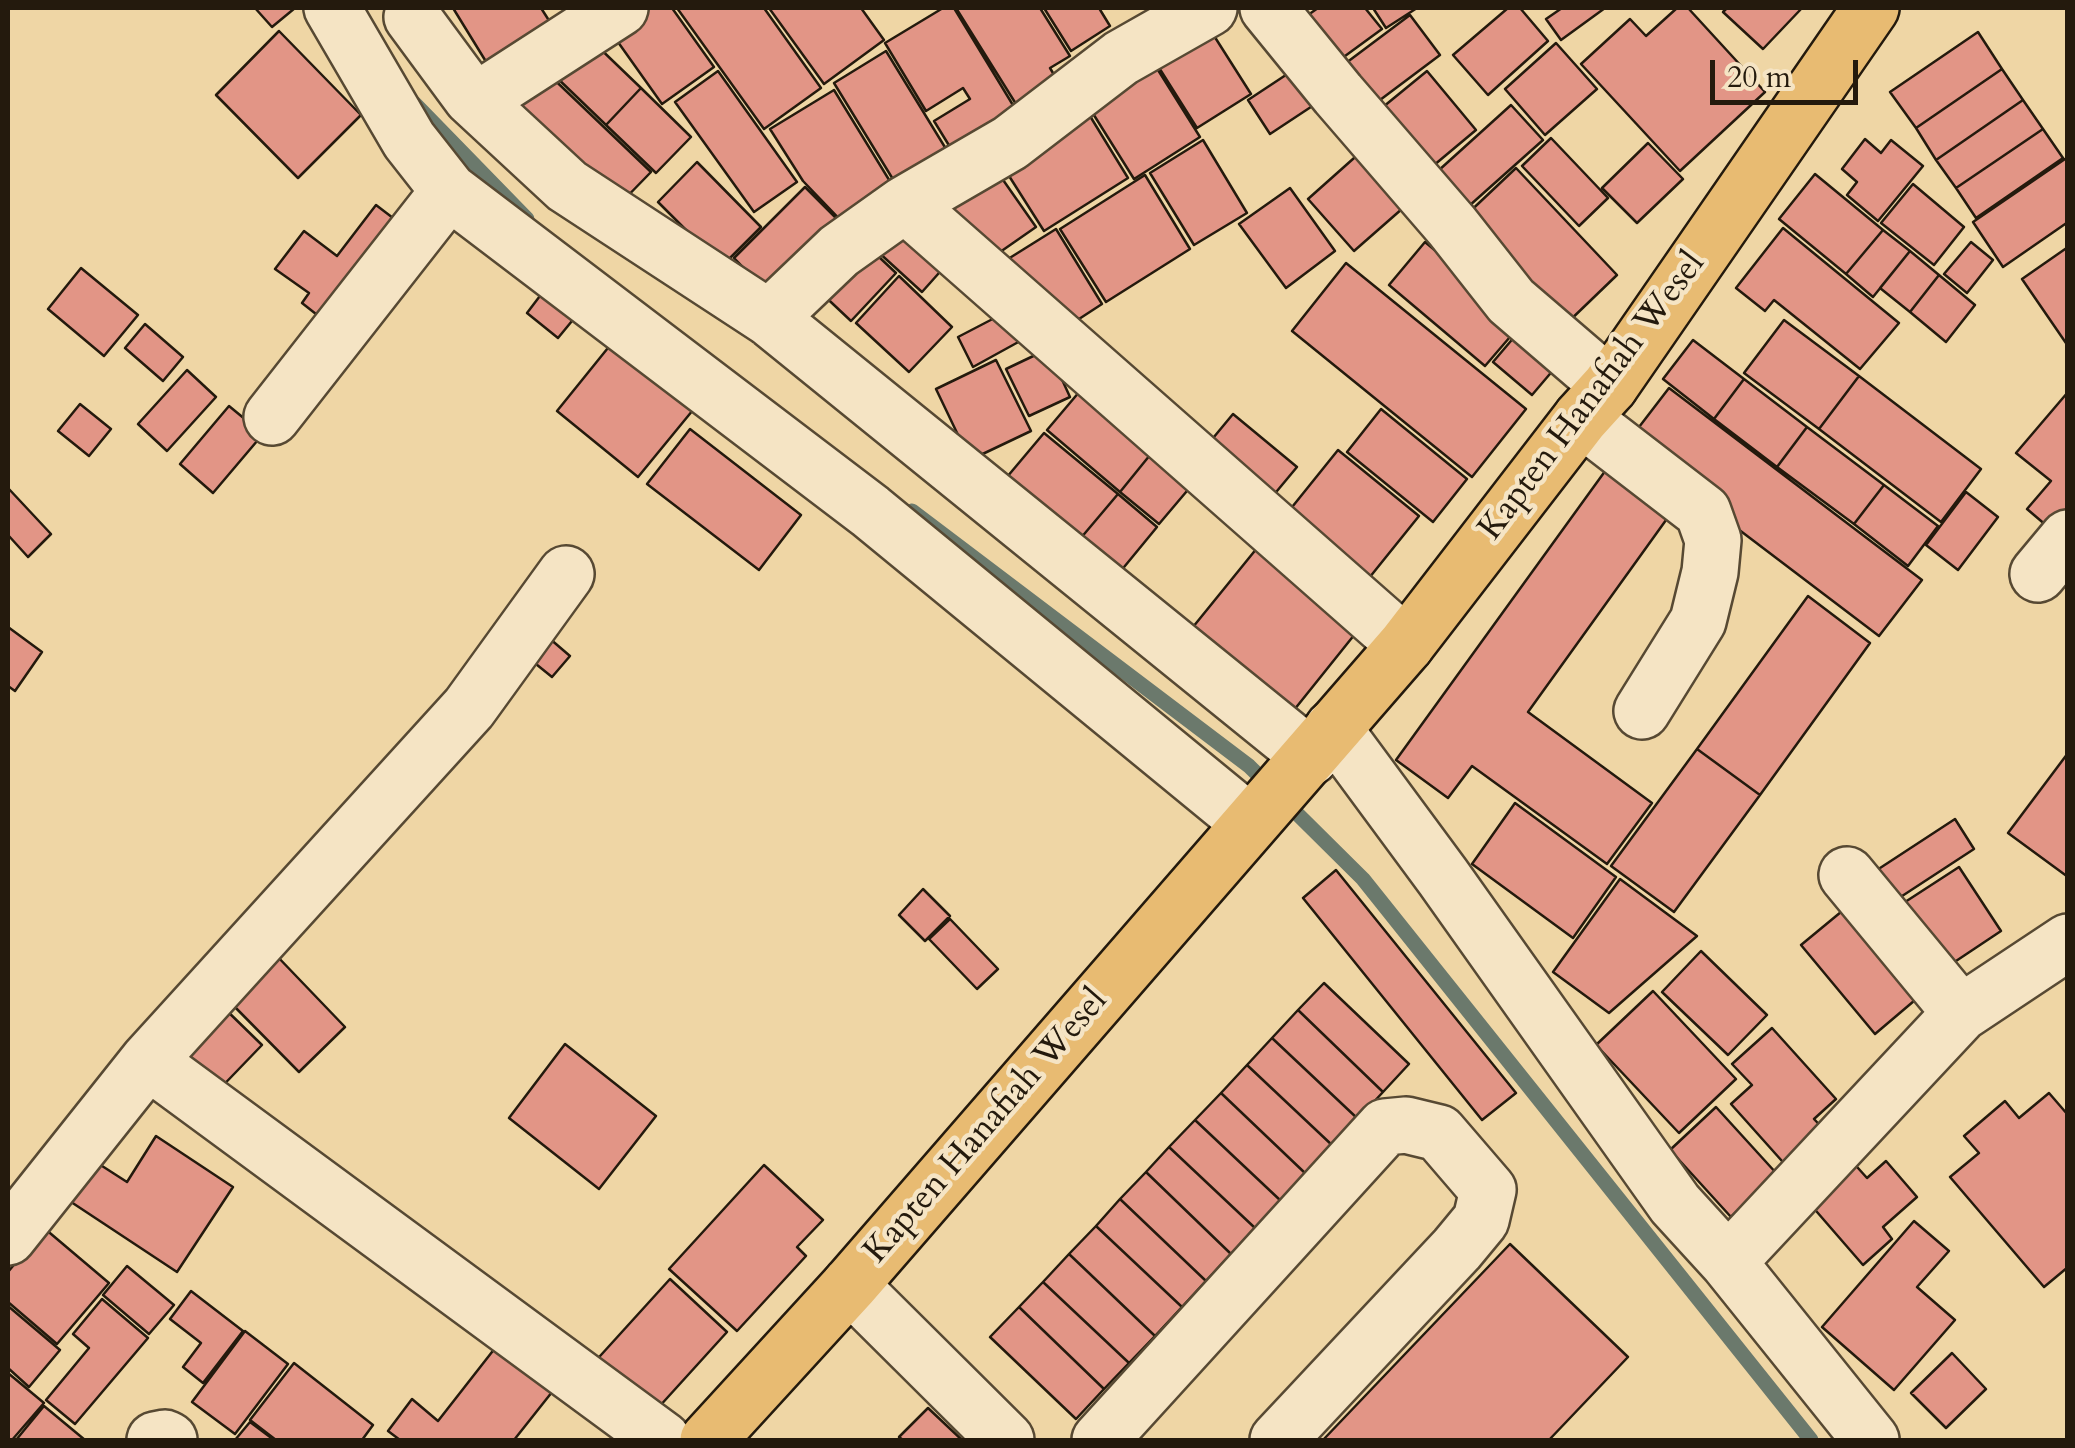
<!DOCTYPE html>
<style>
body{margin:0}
#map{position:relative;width:2075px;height:1448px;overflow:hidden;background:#efd6a5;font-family:Cardo,serif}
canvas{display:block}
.frame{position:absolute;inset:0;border:10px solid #241a0d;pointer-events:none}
.scale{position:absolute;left:1710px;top:60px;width:148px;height:45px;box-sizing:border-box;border:5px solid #241a0d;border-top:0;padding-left:12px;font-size:30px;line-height:35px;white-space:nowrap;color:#241a0d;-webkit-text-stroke:8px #f5e4c4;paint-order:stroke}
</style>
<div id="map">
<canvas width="2075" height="1448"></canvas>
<div class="frame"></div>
<div class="scale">20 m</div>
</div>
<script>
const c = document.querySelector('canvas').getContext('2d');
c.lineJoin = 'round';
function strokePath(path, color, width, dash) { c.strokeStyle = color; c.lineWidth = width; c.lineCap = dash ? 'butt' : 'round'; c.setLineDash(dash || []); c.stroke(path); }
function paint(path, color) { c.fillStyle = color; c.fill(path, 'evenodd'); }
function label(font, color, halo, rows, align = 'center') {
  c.font = font + ' Cardo,serif'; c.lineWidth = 9; c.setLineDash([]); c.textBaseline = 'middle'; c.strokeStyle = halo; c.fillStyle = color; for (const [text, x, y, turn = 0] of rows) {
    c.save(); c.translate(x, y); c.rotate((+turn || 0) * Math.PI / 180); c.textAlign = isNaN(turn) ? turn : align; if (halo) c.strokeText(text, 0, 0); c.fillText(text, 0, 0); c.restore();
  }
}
const stream = new Path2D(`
 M414,103L527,219
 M912,511L1249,766L1363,879L1811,1440`);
const building = new Path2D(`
 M255,8H295L272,27Z
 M453,8H541L557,33L493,73Z
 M637,8H672L714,67L662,104L608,28Z
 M677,8H764L821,88L764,129Z
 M769,8H861L884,40L824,84Z
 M943,8H954L1022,120L958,160L934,121L970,99L963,88L926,111L885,43Z
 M956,8H1040L1070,56L1050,68L1066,95L1026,120Z
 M1044,8H1099L1110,26L1071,51Z
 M1318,8H1365L1382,29L1330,67L1298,22Z
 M1373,8H1417L1386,28Z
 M1508,8H1520L1548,41L1488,95L1453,55Z
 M1562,8H1605L1561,40L1546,19Z
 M1677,8H1688L1765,92L1680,171L1581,64L1630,19L1646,36Z
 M1727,8H1802L1763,49L1723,12Z
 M1410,15L1440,55L1372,106L1342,66Z
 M1204,20L1251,94L1197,128L1151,55Z
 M279,31L361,115L298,178L216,95Z
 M1978,32L2002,69L1916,128L1890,92Z
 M588,37L641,88L606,125L553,74Z
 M1556,43L1597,89L1545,135L1505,89Z
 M886,51L954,162L902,194L834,83Z
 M1148,54L1200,137L1134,179L1082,96Z
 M1304,63L1326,97L1270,134L1248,100Z
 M541,67L651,172L613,211L504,106Z
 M2002,69L2023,100L1936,160L1916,128Z
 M718,71L797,182L754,212L675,102Z
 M1427,71L1476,130L1421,176L1372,116Z
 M641,88L691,137L656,173L606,125Z
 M834,90L902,201L851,231L803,181L770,129Z
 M2023,100L2043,129L1956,188L1936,160Z
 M1082,103L1128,178L1044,231L997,157Z
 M1511,105L1543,140L1469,206L1438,171Z
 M2043,129L2063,158L1976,218L1956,188Z
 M1551,138L1608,198L1579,226L1522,166Z
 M1865,139L1881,153L1891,140L1923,166L1878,221L1847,195L1857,182L1842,169Z
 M1203,140L1247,213L1194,245L1150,173Z
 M1372,142L1419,194L1354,251L1308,199Z
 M1648,143L1683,179L1637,223L1602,188Z
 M2068,157V222L2003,267L1973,222Z
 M697,162L761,227L713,275L698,242L658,202Z
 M994,167L1036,227L980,266L938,206Z
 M1516,168L1617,275L1563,327L1462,219Z
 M1815,174L1883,230L1846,274L1779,219Z
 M1145,175L1190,249L1106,302L1060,229Z
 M1913,184L1964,227L1934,265L1881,223Z
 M805,187L851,233L779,304L734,258Z
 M1290,188L1335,251L1286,288L1239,224Z
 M376,205L410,231L335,329L302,303L309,293L275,269L304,231L337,256Z
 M910,213L955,255L922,292L876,250Z
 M1783,228L1899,323L1860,369L1774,300L1765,311L1736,288Z
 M1056,229L1102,304L1056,334L1008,259Z
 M1883,230L1910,251L1873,297L1846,274Z
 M861,240L896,273L851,321L816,288Z
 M1425,242L1522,323L1485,366L1389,285Z
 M1971,242L1993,260L1967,293L1944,274Z
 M2068,247V346L2022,279Z
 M1910,251L1939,275L1910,312L1880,288Z
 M1346,263L1526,409L1472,477L1292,331Z
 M81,268L138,315L104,356L48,309Z
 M1939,275L1975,305L1946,342L1910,312Z
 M899,276L952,327L909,372L856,323Z
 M549,284L581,310L558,338L527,313Z
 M1008,311L1022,340L973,367L958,337Z
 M1784,320L1859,376L1819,429L1744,373Z
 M1527,322L1566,355L1532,395L1493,362Z
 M145,324L183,357L163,381L125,348Z
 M620,333L702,399L638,477L557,411Z
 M1693,340L1744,379L1714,419L1663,379Z
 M1048,349L1070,397L1029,416L1006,369Z
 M996,360L1031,431L970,460L936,389Z
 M187,370L216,397L167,451L138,424Z
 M1859,376L1981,469L1941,522L1819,429Z
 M1091,378L1163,439L1120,492L1047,430Z
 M1744,379L1807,427L1777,467L1714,419Z
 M1669,388L1922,580L1879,636L1626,444Z
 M2068,392V530L2061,538L2027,509L2051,481L2016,453Z
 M80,404L111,429L89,456L58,431Z
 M229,406L263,434L213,493L180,464Z
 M1381,409L1467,479L1433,522L1347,452Z
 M1233,414L1297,467L1262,509L1199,455Z
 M1807,427L1884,485L1854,524L1777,467Z
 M690,429L801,515L759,570L647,484Z
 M1044,433L1118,494L1080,539L1007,477Z
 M1163,439L1203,472L1159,524L1120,492Z
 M1338,450L1419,516L1357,593L1276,527Z
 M1616,456L1679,502L1528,712L1652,803L1607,864L1472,766L1448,798L1396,760Z
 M1884,485L1938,526L1908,566L1854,524Z
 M8,488L51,534L28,557L8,535Z
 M1966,492L1998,517L1958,570L1926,545Z
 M1118,494L1157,527L1120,572L1080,539Z
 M1266,537L1367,619L1282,725L1180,643Z
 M1808,596L1870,643L1760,795L1697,749Z
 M8,627L42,652L15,691L8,686Z
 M549,638L570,656L552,677L531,660Z
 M1697,749L1760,795L1674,912L1611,866Z
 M2068,753V877L2008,833Z
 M1515,803L1616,877L1573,938L1472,864Z
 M1955,819L1974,849L1896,900L1877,870Z
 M1959,867L2001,931L1944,969L1902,904Z
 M1336,870L1516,1093L1482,1120L1303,898Z
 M1620,879L1697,936L1609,1013L1553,972Z
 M923,889L950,916L925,941L899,915Z
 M1847,907L1921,995L1875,1034L1801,945Z
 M950,919L998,969L977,989L929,939Z
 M1701,951L1767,1015L1728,1055L1662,992Z
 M275,954L345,1027L299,1072L228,1000Z
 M1324,983L1409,1064L1383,1092L1298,1010Z
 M1653,991L1736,1079L1679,1133L1596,1045Z
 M221,1005L262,1045L209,1100L167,1058Z
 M1298,1010L1383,1092L1358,1119L1272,1038Z
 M1772,1028L1836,1099L1814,1119L1829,1135L1790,1170L1731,1104L1752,1085L1732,1064Z
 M1272,1038L1358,1119L1333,1146L1247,1065Z
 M565,1044L656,1116L599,1189L509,1118Z
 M1247,1065L1333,1146L1306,1174L1221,1093Z
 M1221,1093L1306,1174L1281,1201L1195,1120Z
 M2049,1093L2068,1115V1267L2044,1287L1950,1177L1979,1153L1964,1136L2005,1101L2019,1118Z
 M1716,1107L1777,1174L1731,1217L1670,1150Z
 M1195,1120L1281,1201L1255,1228L1169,1147Z
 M156,1136L233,1187L177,1272L59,1194L85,1155L127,1182Z
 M1169,1147L1255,1228L1231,1254L1146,1172Z
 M1849,1158L1867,1178L1886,1161L1917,1197L1883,1227L1892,1239L1863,1265L1804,1197Z
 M764,1165L823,1220L797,1247L806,1256L737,1331L669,1269Z
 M1146,1172L1231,1254L1206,1281L1120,1199Z
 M1120,1199L1206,1281L1182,1307L1096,1226Z
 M1914,1221L1949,1251L1917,1287L1955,1320L1894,1390L1822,1327Z
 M1096,1226L1182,1307L1155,1336L1069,1254Z
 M44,1228L109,1283L57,1344L8,1302V1272Z
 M1510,1244L1628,1357L1549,1440H1323Z
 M1069,1254L1155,1336L1129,1363L1043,1282Z
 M127,1266L174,1305L149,1334L103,1295Z
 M670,1279L727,1332L648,1419L591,1366Z
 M1043,1282L1129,1363L1104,1389L1019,1307Z
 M191,1291L243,1331L203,1383L183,1367L201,1343L170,1319Z
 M102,1299L148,1338L75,1424L46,1400L89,1348L73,1334Z
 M8,1306L60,1350L29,1387L8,1368Z
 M1019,1307L1104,1389L1076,1419L990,1337Z
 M245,1331L288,1364L235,1434L192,1402Z
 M499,1343L556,1387L514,1440H400L388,1431L412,1399L438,1421Z
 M1952,1353L1986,1389L1946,1428L1911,1393Z
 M294,1363L373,1425L362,1440H276L250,1420Z
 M8,1373L44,1403L12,1440H8Z
 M44,1406L85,1440H16Z
 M928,1408L962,1440H903L899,1437Z
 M250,1422L274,1440H235Z`);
const minor = new Path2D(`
 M1268,8L1338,94L1452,226L1511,301L1610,386
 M412,17L471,97L567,186L769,318L1311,757
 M476,101L620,8
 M449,191L870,511L1250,823
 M905,204L1406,645
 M769,318L839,251L905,204L1010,143L1121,58L1209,8
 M272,417L449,191L409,140L332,8
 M1581,418L1703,512L1713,540L1710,572L1698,621L1642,711
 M2038,574L2068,538
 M1333,728L1443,877L1675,1204L1728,1262L1871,1440
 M1847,875L1961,1013
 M148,1061L663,1440
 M8,1237L148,1061L469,708L566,574
 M1728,1262L1961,1013L2068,942
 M850,1285L1006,1440
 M155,1440L165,1438L169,1440
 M1100,1440L1385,1127L1406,1125L1439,1133L1488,1190L1481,1220L1457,1249L1278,1440`);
const major = new Path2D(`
 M708,1440L850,1285L1406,645L1581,418L1610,386L1871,8`);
const streetNames = [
 ["Kapten Hanafiah Wesel",1593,397,-53],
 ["Kapten Hanafiah Wesel",987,1127,-49]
];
strokePath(stream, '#6b796c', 15);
paint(building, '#e29586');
strokePath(building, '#241a0d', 2.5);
strokePath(minor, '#574933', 60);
strokePath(major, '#241a0d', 60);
strokePath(minor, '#f5e4c4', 55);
strokePath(major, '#e8bb72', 55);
label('35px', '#241a0d', '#f5e4c4', streetNames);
</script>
